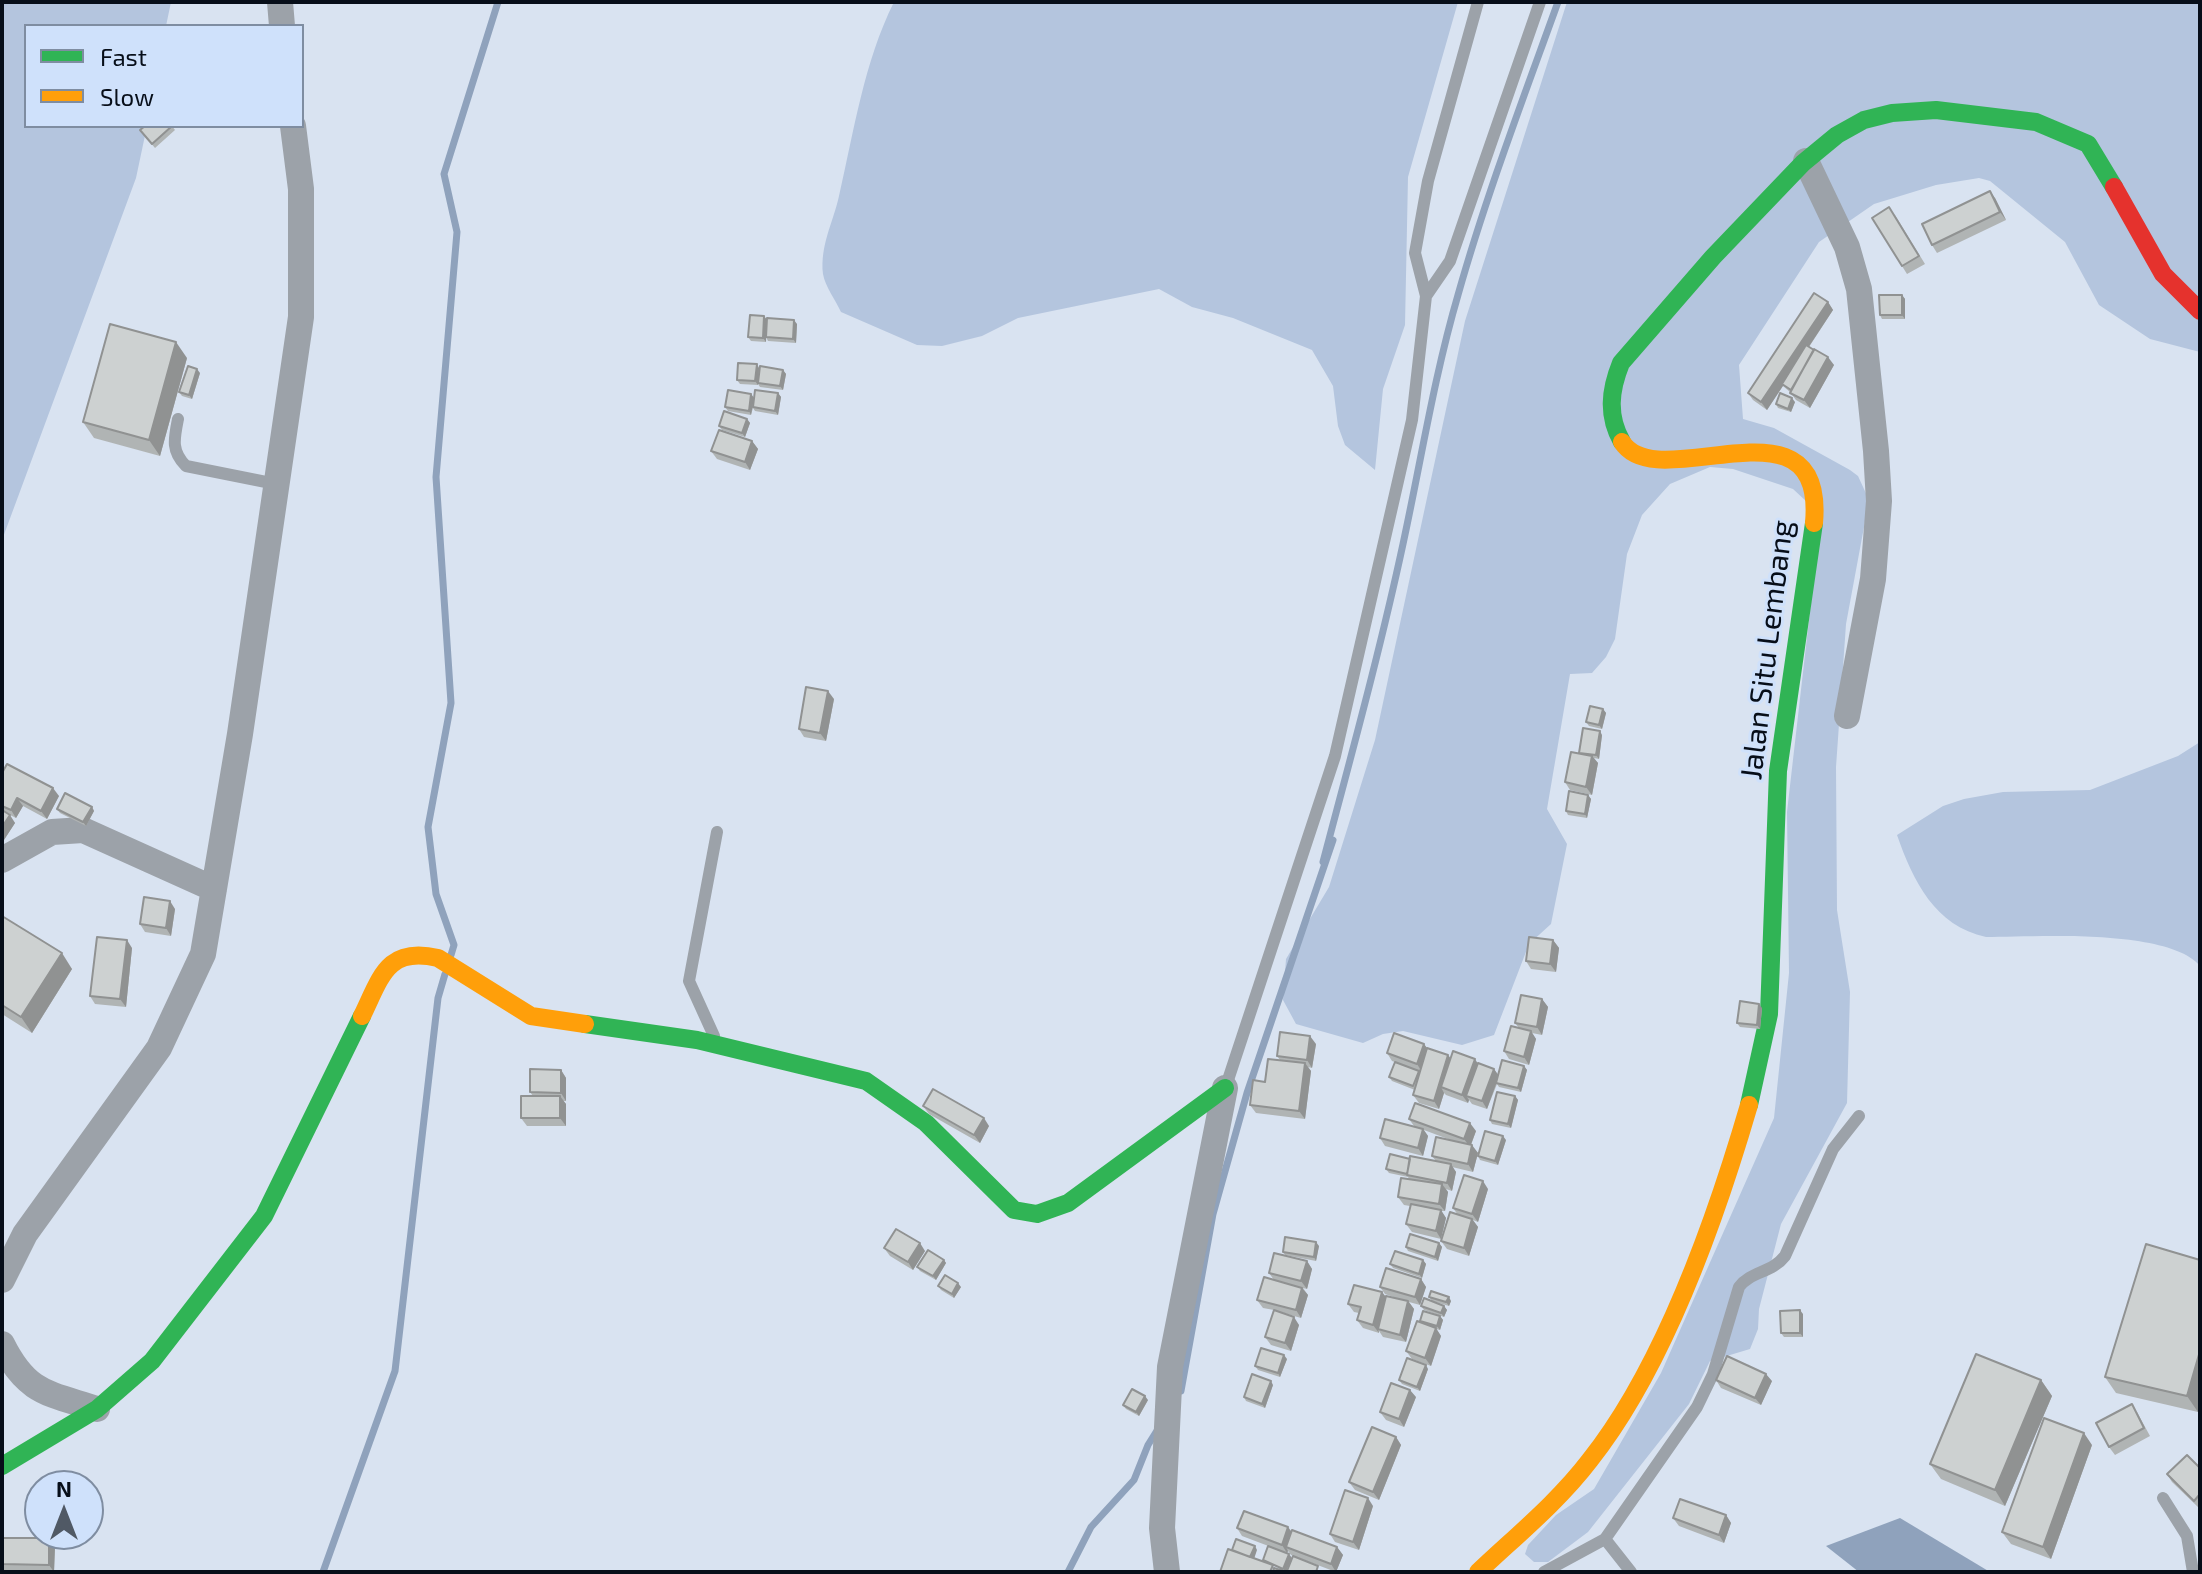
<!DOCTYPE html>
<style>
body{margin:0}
#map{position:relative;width:2202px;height:1574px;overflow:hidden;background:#d9e3f1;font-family:"Exo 2",sans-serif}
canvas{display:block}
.frame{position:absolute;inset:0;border:4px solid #070e19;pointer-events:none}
.legend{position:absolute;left:24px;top:24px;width:280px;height:104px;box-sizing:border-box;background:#cfe1fb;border:2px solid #7f8da1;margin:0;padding:10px 14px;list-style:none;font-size:24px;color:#070e19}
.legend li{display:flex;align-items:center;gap:16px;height:40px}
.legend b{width:40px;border:2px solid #7f8da1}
.north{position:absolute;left:24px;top:1470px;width:80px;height:80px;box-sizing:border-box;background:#cfe1fb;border:2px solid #7f8da1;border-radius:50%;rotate:0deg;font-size:22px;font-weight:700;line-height:32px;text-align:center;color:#070e19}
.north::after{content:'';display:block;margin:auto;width:28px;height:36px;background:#505965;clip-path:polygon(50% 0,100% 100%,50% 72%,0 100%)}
</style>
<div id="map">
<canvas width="2202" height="1574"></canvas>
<div class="frame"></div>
<ul class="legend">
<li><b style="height:10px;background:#30b455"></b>Fast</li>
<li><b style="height:10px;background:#ff9f0a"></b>Slow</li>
</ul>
<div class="north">N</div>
</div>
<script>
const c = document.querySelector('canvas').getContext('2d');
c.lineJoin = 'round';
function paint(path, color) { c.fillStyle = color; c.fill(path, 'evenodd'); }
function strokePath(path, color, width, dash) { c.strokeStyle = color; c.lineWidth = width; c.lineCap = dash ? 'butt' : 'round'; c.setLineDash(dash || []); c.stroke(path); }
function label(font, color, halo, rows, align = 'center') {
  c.font = font + ' "Exo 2",sans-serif'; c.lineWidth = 6; c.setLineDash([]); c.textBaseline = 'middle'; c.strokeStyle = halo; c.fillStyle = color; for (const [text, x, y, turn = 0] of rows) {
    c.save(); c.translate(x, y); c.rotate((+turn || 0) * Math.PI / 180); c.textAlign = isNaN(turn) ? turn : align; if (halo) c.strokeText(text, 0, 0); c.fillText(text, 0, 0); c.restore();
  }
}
const forest = new Path2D(`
 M2,2H171L166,26H26V126H147L136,178L2,540Z
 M894,2H1458L1408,177L1405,325L1383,389L1375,470L1345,445L1338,426L1333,386L1312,350L1233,318L1192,307L1159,289L1018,318L982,336L942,346L917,345L841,312C836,301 825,286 823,274C820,245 833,223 839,196C854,131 864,62 894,2Z
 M1567,2H2200V352L2150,339L2099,305L2065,242L1990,181L1979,178L1936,185L1874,204L1819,242L1739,365L1743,419L1774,428L1850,470L1858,476L1869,500L1846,624L1836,767L1837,910L1850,992L1847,1103L1781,1224L1759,1309L1758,1329L1750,1349L1710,1361L1689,1404L1588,1532L1548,1562H1534L1525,1554L1528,1545L1556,1515L1594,1489L1661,1373L1774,1118L1789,973L1787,812L1821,515L1793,489L1733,469L1710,467L1670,484L1642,515L1627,554L1615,639L1606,657L1592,673L1570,674L1547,809L1567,844L1551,924L1529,944L1494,1035L1462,1045L1403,1031L1383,1034L1363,1043L1296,1024L1283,1000L1286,959L1329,887L1375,740L1465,321Z
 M2200,742V966C2168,928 2034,937 1986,937C1935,926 1913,881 1897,835L1943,806L1964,799L2003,792L2090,790L2178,756Z`);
const water = new Path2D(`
 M1900,1518L1990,1572H1859L1826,1546Z`);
const stream = new Path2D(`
 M451,955L454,945L436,894L428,827L451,703L436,477L457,232L444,174L498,2
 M1181,1391L1213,1214L1247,1093L1333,840L1323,862C1351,756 1380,651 1403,544C1421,461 1434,377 1458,295C1486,196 1523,99 1558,2
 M323,1572L395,1371L438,998L445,974
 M1068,1572L1091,1527L1134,1480L1148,1445L1158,1429`);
const lane = new Path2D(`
 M1426,296L1450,261L1540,2
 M178,419C174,439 171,451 186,466L276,484
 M714,1036L689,981L717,832
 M1226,1086L1335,756L1412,420L1426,296L1415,253L1428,181L1478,2
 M2163,1498L2187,1536L2193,1572
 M1605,1539L1697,1407L1713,1374L1739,1287C1751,1271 1772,1273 1785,1256L1833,1149L1859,1116
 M1544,1572L1605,1539L1631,1572`);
const street = new Path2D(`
 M280,2L282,26
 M1806,161L1847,247L1859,289L1876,451L1879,501L1873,579L1847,716
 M2,860L52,832L83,830L214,889
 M2,1280L25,1234L159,1048L203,954L240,734L301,317V189L293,126
 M2,1344C27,1394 48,1393 97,1409
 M1167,1572L1162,1528L1170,1367L1225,1088`);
const fast = new Path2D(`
 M1622,442C1607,416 1610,390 1621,363L1713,257L1803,163L1837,135L1864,120L1892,113L1936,110L2036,122L2088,144L2114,187
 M585,1024L697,1040L866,1081L926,1123L1014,1210L1037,1214L1068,1203L1225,1088
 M1749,1105L1769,1014L1778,771L1814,523
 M2,1466L97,1409L152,1361L264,1216L362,1016`);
const slow = new Path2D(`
 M1622,442C1658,499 1826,388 1814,523
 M362,1016C381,977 387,946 438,958L531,1016L585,1024
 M1478,1572C1516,1536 1558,1502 1590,1460C1663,1368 1716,1218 1749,1105`);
const jam = new Path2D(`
 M2114,187L2163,274L2200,311`);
const wall = new Path2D(`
 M172,126L175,130L155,148L143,134Z
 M1995,198L2006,220L1937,253L1932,245Z
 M1895,215L1925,264L1907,274L1902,266Z
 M1902,295L1905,299V319H1882L1880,315Z
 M1828,302L1833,310L1809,347L1834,365L1810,408L1796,400L1790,392L1783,386L1767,410L1753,400L1748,393Z
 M764,316L767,320L797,324L796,343L768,341L766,337V342L751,341L748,337Z
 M187,358L160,456L94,438L83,422Z
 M759,368L783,370L786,374L783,390L760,387L758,384V385L740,384L737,380Z
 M200,373L192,399L182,396L179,392Z
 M778,393L781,397L778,415L755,411L753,408L751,415L728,411L725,407L751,394L754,398Z
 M1795,402L1791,412L1778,408L1776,404Z
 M747,419L750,423L745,437L722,430L719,426Z
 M752,441L758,449L750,470L717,459L711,451Z
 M834,699L826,741L804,737L799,729Z
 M1603,709L1606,713L1602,729L1589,726L1586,722Z
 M1602,735L1599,759L1594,758L1598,763L1592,795L1570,790L1565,782L1579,753Z
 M2,773L59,796L47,819L23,806L16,818L8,814L15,823L2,843Z
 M1588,795L1591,799L1587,818L1568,815L1566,811Z
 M92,807L94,811L86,826L60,813L57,809Z
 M175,909L171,936L145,932L140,924Z
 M2,916L72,969L32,1033L2,1014Z
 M1553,940L1559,948L1556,972L1531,969L1526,961Z
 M132,948L126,1007L95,1004L90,996Z
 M1542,999L1548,1007L1542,1035L1532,1033L1536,1039L1529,1065L1509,1059L1504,1051L1519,1028L1515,1023Z
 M1762,1008L1760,1029L1740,1027L1737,1023Z
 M1316,1044L1312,1068L1308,1067L1311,1071L1305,1119L1256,1113L1250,1105L1280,1060L1277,1056Z
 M1424,1044L1427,1049L1448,1055L1451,1059L1478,1063L1494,1069L1498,1075L1524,1066L1527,1070L1521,1092L1499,1087L1497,1084L1487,1109L1472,1104L1469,1100L1468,1103L1446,1095L1444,1093L1439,1109L1419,1103L1413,1095L1415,1090L1392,1081L1389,1077L1419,1071L1420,1073V1071L1392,1061L1387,1053Z
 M561,1070L566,1078V1101H563L566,1104V1126H527L521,1118L533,1096L530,1092Z
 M1515,1096L1518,1100L1511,1128L1492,1124L1490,1120Z
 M923,1106L989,1126L980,1143L929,1114Z
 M1409,1119L1476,1131L1471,1145L1478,1153L1473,1172L1452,1167L1456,1172L1452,1191L1446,1189L1448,1192L1445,1211H1441L1446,1218L1441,1239L1412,1232L1406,1224L1410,1206L1404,1205L1398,1197L1409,1179L1408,1177L1389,1173L1386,1169L1410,1159L1436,1161L1432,1156L1456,1142L1424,1130L1428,1136L1423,1156L1385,1146L1380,1138L1414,1126Z
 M1506,1140L1498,1165L1480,1160L1478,1156Z
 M1488,1189L1478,1222L1473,1220L1478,1227L1469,1256L1447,1249L1441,1241L1458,1215L1453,1208Z
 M1439,1243L1442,1247L1438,1261L1408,1251L1406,1247Z
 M1319,1246L1316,1261L1285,1255L1283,1252Z
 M884,1248L925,1251L913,1270L890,1256Z
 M944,1260L946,1263L936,1280L920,1271L917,1267Z
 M1423,1260L1426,1264L1422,1278L1393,1268L1390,1264Z
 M2200,1260V1403L2198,1412L2116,1393L2105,1377Z
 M1307,1261L1312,1269L1307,1289L1303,1288L1308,1295L1301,1318L1277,1311L1299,1325L1291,1351L1271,1345L1265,1337L1274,1310L1263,1308L1257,1300L1274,1280L1269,1273Z
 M1421,1279L1426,1287L1420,1305L1409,1302L1414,1309L1406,1342L1383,1337L1379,1331V1333L1363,1328L1357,1320L1359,1313L1354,1312L1348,1304L1382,1292L1386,1297L1402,1300L1385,1294L1380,1287Z
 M938,1286L961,1287L954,1298L941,1290Z
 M1429,1297L1451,1301L1449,1306L1432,1301Z
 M1421,1306H1444L1447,1310L1444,1317L1424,1310Z
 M1803,1314V1337H1784L1781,1333Z
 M1440,1316L1443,1320L1440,1330L1436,1329L1441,1336L1431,1366L1412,1359L1406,1351L1422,1323L1420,1321Z
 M1287,1359L1280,1377L1258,1370L1255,1366Z
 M1428,1369L1420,1391L1402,1384L1399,1380Z
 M1716,1380L1772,1381L1761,1405L1721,1388Z
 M2041,1380L2052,1396L2005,1506L1941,1479L1930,1464Z
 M1273,1385L1265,1408L1246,1401L1244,1397Z
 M1416,1397L1404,1427L1386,1420L1380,1412Z
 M1148,1400L1139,1416L1126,1409L1123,1405Z
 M2137,1412L2150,1436L2115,1455L2109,1447Z
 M1396,1437L1401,1445L1379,1500L1355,1490L1349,1482Z
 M2092,1445L2051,1559L2011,1544L2002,1532Z
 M2200,1468V1508H2199L2172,1482L2167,1474Z
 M1373,1506L1359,1550L1335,1542L1330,1534Z
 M1726,1515L1731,1523L1724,1543L1679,1526L1673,1518Z
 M1237,1528L1291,1532L1337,1547L1343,1555L1336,1572L1291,1555L1288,1551L1287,1553L1242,1536Z
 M2,1538H49L55,1546L54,1572H2Z`);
const shadedWall = new Path2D(`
 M1990,191L1995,198L2006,220L2000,212Z
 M1902,295L1905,299V319L1902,315Z
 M1828,302L1833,310L1767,410L1761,402Z
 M764,316L767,320L766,342L763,338Z
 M794,320L797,324L796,343L793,339Z
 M176,342L187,358L160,456L149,440Z
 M1828,357L1834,365L1810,408L1804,400Z
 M757,364L759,368L758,385L755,381Z
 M197,369L200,373L192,399L189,395Z
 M783,370L786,374L783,390L780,386Z
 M778,393L781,397L778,415L775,411Z
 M751,394L754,398L751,415L749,411Z
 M1792,398L1795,402L1791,412L1788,409Z
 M747,419L750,423L745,437L742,433Z
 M752,441L758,449L750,470L745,462Z
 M828,691L834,699L826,741L820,733Z
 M1603,709L1606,713L1602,729L1599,725Z
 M1600,731L1602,735L1599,759L1596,755Z
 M1592,756L1598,763L1592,795L1586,787Z
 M53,788L59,796L47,819L41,811Z
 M1588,795L1591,799L1587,818L1585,814Z
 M17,798L23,806L16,818L11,810Z
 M92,807L94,811L86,826L83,822Z
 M10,815L15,823L2,843V827Z
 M170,901L175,909L171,936L166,928Z
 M127,940L132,948L126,1007L120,999Z
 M1553,940L1559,948L1556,972L1550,964Z
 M62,953L72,969L32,1033L21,1017Z
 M1542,999L1548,1007L1542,1035L1537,1027Z
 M1759,1004L1762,1008L1760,1029L1757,1025Z
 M1531,1031L1536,1039L1529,1065L1524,1057Z
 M1310,1036L1316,1044L1312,1068L1307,1060Z
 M1424,1044L1430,1052L1422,1072L1417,1064Z
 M1448,1055L1454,1063L1441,1087L1444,1093L1439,1109L1434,1101Z
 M1475,1059L1480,1067L1466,1096L1469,1100L1468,1103L1462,1095Z
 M1305,1063L1311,1071L1305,1119L1299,1111Z
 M1524,1066L1527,1070L1521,1092L1518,1088Z
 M1494,1069L1499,1076L1487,1109L1482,1101Z
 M561,1070L566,1078V1101L561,1093Z
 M560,1096L566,1104V1126L560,1118Z
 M1515,1096L1518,1100L1511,1128L1508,1124Z
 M984,1118L989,1126L980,1143L974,1135Z
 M1470,1123L1476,1131L1470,1147L1464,1139Z
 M1423,1129L1428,1136L1423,1156L1418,1148Z
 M1503,1136L1506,1140L1498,1165L1495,1161Z
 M1472,1145L1478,1153L1473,1172L1468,1164Z
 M1451,1164L1456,1172L1452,1191L1447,1183Z
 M1483,1181L1488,1189L1478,1222L1472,1214Z
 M1442,1184L1448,1192L1445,1211L1439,1204Z
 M1441,1210L1446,1218L1441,1239L1436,1231Z
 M1472,1219L1478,1227L1469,1256L1464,1248Z
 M1316,1242L1319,1246L1316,1261L1314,1257Z
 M920,1243L925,1251L913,1270L908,1262Z
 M1439,1243L1442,1247L1438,1261L1435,1257Z
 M944,1260L946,1263L936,1280L933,1276Z
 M1423,1260L1426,1264L1422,1278L1419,1274Z
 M1307,1261L1312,1269L1307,1289L1301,1281Z
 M1421,1279L1426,1287L1420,1305L1415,1297Z
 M958,1283L961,1287L954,1298L952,1294Z
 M1302,1288L1308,1295L1301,1318L1296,1310Z
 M1382,1292L1388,1300L1378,1329L1379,1333L1373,1325Z
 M1449,1297L1451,1301L1449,1306L1446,1302Z
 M1408,1301L1414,1309L1406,1342L1400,1335Z
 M1444,1306L1447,1310L1444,1317L1441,1313Z
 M1800,1310L1803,1314V1337L1800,1333Z
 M1440,1316L1443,1320L1440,1330L1437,1326Z
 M1294,1317L1299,1325L1291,1351L1285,1343Z
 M1436,1328L1441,1336L1431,1366L1425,1358Z
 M2200,1351V1403L2198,1412L2187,1396Z
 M1284,1355L1287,1359L1280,1377L1278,1373Z
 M1426,1365L1428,1369L1420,1391L1417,1387Z
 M1766,1374L1772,1381L1761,1405L1755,1398Z
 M2041,1380L2052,1396L2005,1506L1995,1490Z
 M1271,1381L1273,1385L1265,1408L1262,1404Z
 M1410,1390L1416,1397L1404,1427L1399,1419Z
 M1145,1396L1148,1400L1139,1416L1136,1412Z
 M2084,1433L2092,1445L2051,1559L2043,1547Z
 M1396,1437L1401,1445L1379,1500L1373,1492Z
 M1368,1498L1373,1506L1359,1550L1353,1542Z
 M1726,1515L1731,1523L1724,1543L1719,1535Z
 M1288,1527L1294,1535L1286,1547L1288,1551L1287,1553L1282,1545Z
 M49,1538L55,1546L54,1572L49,1565Z
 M1255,1546L1257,1550L1253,1562L1250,1558Z
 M1337,1547L1343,1555L1336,1572L1331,1564Z
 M1289,1554L1292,1558L1286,1572L1283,1569Z`);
const building = new Path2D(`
 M145,126H172L152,144L140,130Z
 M1990,191L2000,212L1932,245L1922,224Z
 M1889,207L1919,256L1902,266L1872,218Z
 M1814,293L1828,302L1761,402L1748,393Z
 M1879,295H1902V315H1880Z
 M750,315L764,316L763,338L748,337Z
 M767,318L794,320L793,339L766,337Z
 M110,324L176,342L149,440L83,422Z
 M1806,345L1814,350L1791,390L1782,384Z
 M1814,349L1828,357L1804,400L1790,393Z
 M738,363L757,364L755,381L737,380Z
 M188,366L197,369L189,395L179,392Z
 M760,366L783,370L780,386L758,383Z
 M728,390L751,394L749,411L725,407Z
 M755,390L778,393L775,411L753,407Z
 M1780,393L1792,398L1788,409L1776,404Z
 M724,411L747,419L742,433L719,426Z
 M719,430L752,441L745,462L711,451Z
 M806,687L828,691L820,733L799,729Z
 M1590,706L1603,709L1599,725L1586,722Z
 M1583,728L1600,731L1596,755L1579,753Z
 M1571,752L1592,756L1586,787L1565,782Z
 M7,764L53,788L41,811L17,798L11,810L2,806V773Z
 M1569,791L1588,795L1585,814L1566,811Z
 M65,793L92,807L83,822L57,809Z
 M2,810L10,815L2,827Z
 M144,897L170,901L166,928L140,924Z
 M2,916L62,953L21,1017L2,1005Z
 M97,937L127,940L120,999L90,996Z
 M1529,937L1553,940L1550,964L1526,961Z
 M1521,995L1542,999L1537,1027L1515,1023Z
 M1740,1001L1759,1004L1757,1025L1737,1023Z
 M1511,1026L1531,1031L1524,1057L1504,1051Z
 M1280,1032L1310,1036L1307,1060L1277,1056Z
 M1394,1033L1424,1044L1417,1064L1387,1053Z
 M1427,1048L1448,1055L1434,1101L1413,1095Z
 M1453,1051L1475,1059L1462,1095L1441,1087Z
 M1268,1059L1305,1063L1299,1111L1250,1105L1253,1080L1265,1082Z
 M1502,1060L1524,1066L1518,1088L1496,1083Z
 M1395,1062L1419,1071L1413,1086L1389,1077Z
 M1478,1063L1494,1069L1482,1101L1466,1096Z
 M530,1069L561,1070V1093L530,1092Z
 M933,1089L984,1118L974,1135L923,1106Z
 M1497,1092L1515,1096L1508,1124L1490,1120Z
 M521,1096H560V1118H521Z
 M1415,1103L1470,1123L1464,1139L1409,1119Z
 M1385,1119L1423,1129L1418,1148L1380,1138Z
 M1485,1131L1503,1136L1495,1161L1478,1156Z
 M1436,1137L1472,1145L1468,1164L1432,1156Z
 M1390,1154L1410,1159L1407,1174L1386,1169Z
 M1410,1156L1451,1164L1447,1183L1407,1175Z
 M1464,1175L1483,1181L1472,1214L1453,1208Z
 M1401,1178L1442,1184L1439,1204L1398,1197Z
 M1411,1204L1441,1210L1436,1231L1406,1224Z
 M1450,1212L1472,1219L1464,1248L1441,1241Z
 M896,1229L920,1243L908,1262L884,1248Z
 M1410,1234L1439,1243L1435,1257L1406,1247Z
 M1285,1237L1316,1242L1314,1257L1283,1252Z
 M2146,1244L2200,1260V1351L2187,1396L2105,1377Z
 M928,1250L944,1260L933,1276L917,1267Z
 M1395,1251L1423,1260L1419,1274L1390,1264Z
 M1274,1253L1307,1261L1301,1281L1269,1273Z
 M1386,1268L1421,1279L1415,1297L1380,1287Z
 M945,1275L958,1283L952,1294L938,1286Z
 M1264,1277L1302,1288L1296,1310L1257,1300Z
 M1354,1285L1382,1292L1373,1325L1357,1320L1361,1307L1348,1304Z
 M1431,1291L1449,1297L1446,1302L1429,1297Z
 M1386,1296L1408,1301L1400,1335L1378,1329Z
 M1424,1298L1444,1306L1441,1313L1421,1306Z
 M1274,1310L1294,1317L1285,1343L1265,1337Z
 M1800,1310V1333H1781L1780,1311Z
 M1423,1311L1440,1316L1437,1326L1420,1321Z
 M1417,1321L1436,1328L1425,1358L1406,1351Z
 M1261,1348L1284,1355L1278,1373L1255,1366Z
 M1976,1354L2041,1380L1995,1490L1930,1464Z
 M1727,1356L1766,1374L1755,1398L1716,1380Z
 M1407,1358L1426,1365L1417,1387L1399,1380Z
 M1252,1374L1271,1381L1262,1404L1244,1397Z
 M1391,1383L1410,1390L1399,1419L1380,1412Z
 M1132,1389L1145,1396L1136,1412L1123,1405Z
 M2132,1404L2144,1428L2109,1447L2096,1423Z
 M2044,1418L2084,1433L2043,1547L2002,1532Z
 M1372,1427L1396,1437L1373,1492L1349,1482Z
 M2187,1455L2200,1468V1494L2194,1501L2167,1474Z
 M1345,1490L1368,1498L1353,1542L1330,1534Z
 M1680,1499L1726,1515L1719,1535L1673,1518Z
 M1244,1511L1288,1527L1282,1545L1237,1528Z
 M1292,1530L1337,1547L1331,1564L1286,1547Z
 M2,1538H49V1565L2,1564Z
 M1236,1539L1255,1546L1250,1557L1232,1550Z
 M1268,1546L1289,1554L1283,1569L1263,1560Z
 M1228,1549L1273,1565L1270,1572H1220Z
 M1293,1556L1318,1566L1316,1572L1287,1571Z
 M1274,1568L1286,1572H1273Z`);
const streetNames = [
 ["Jalan Situ Lembang",1767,650,-83]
];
paint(forest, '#b4c5de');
paint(water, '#8fa2bc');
strokePath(stream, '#8fa2bc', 7);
strokePath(lane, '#9ca2a9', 12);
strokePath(street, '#9ca2a9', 26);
strokePath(fast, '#30b455', 18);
strokePath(slow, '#ff9f0a', 18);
strokePath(jam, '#e5322d', 18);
paint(wall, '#b0b4b4');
paint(shadedWall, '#909292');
paint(building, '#cdd1d1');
strokePath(building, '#909292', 2);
label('30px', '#070e19', '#cfe1fb', streetNames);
</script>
